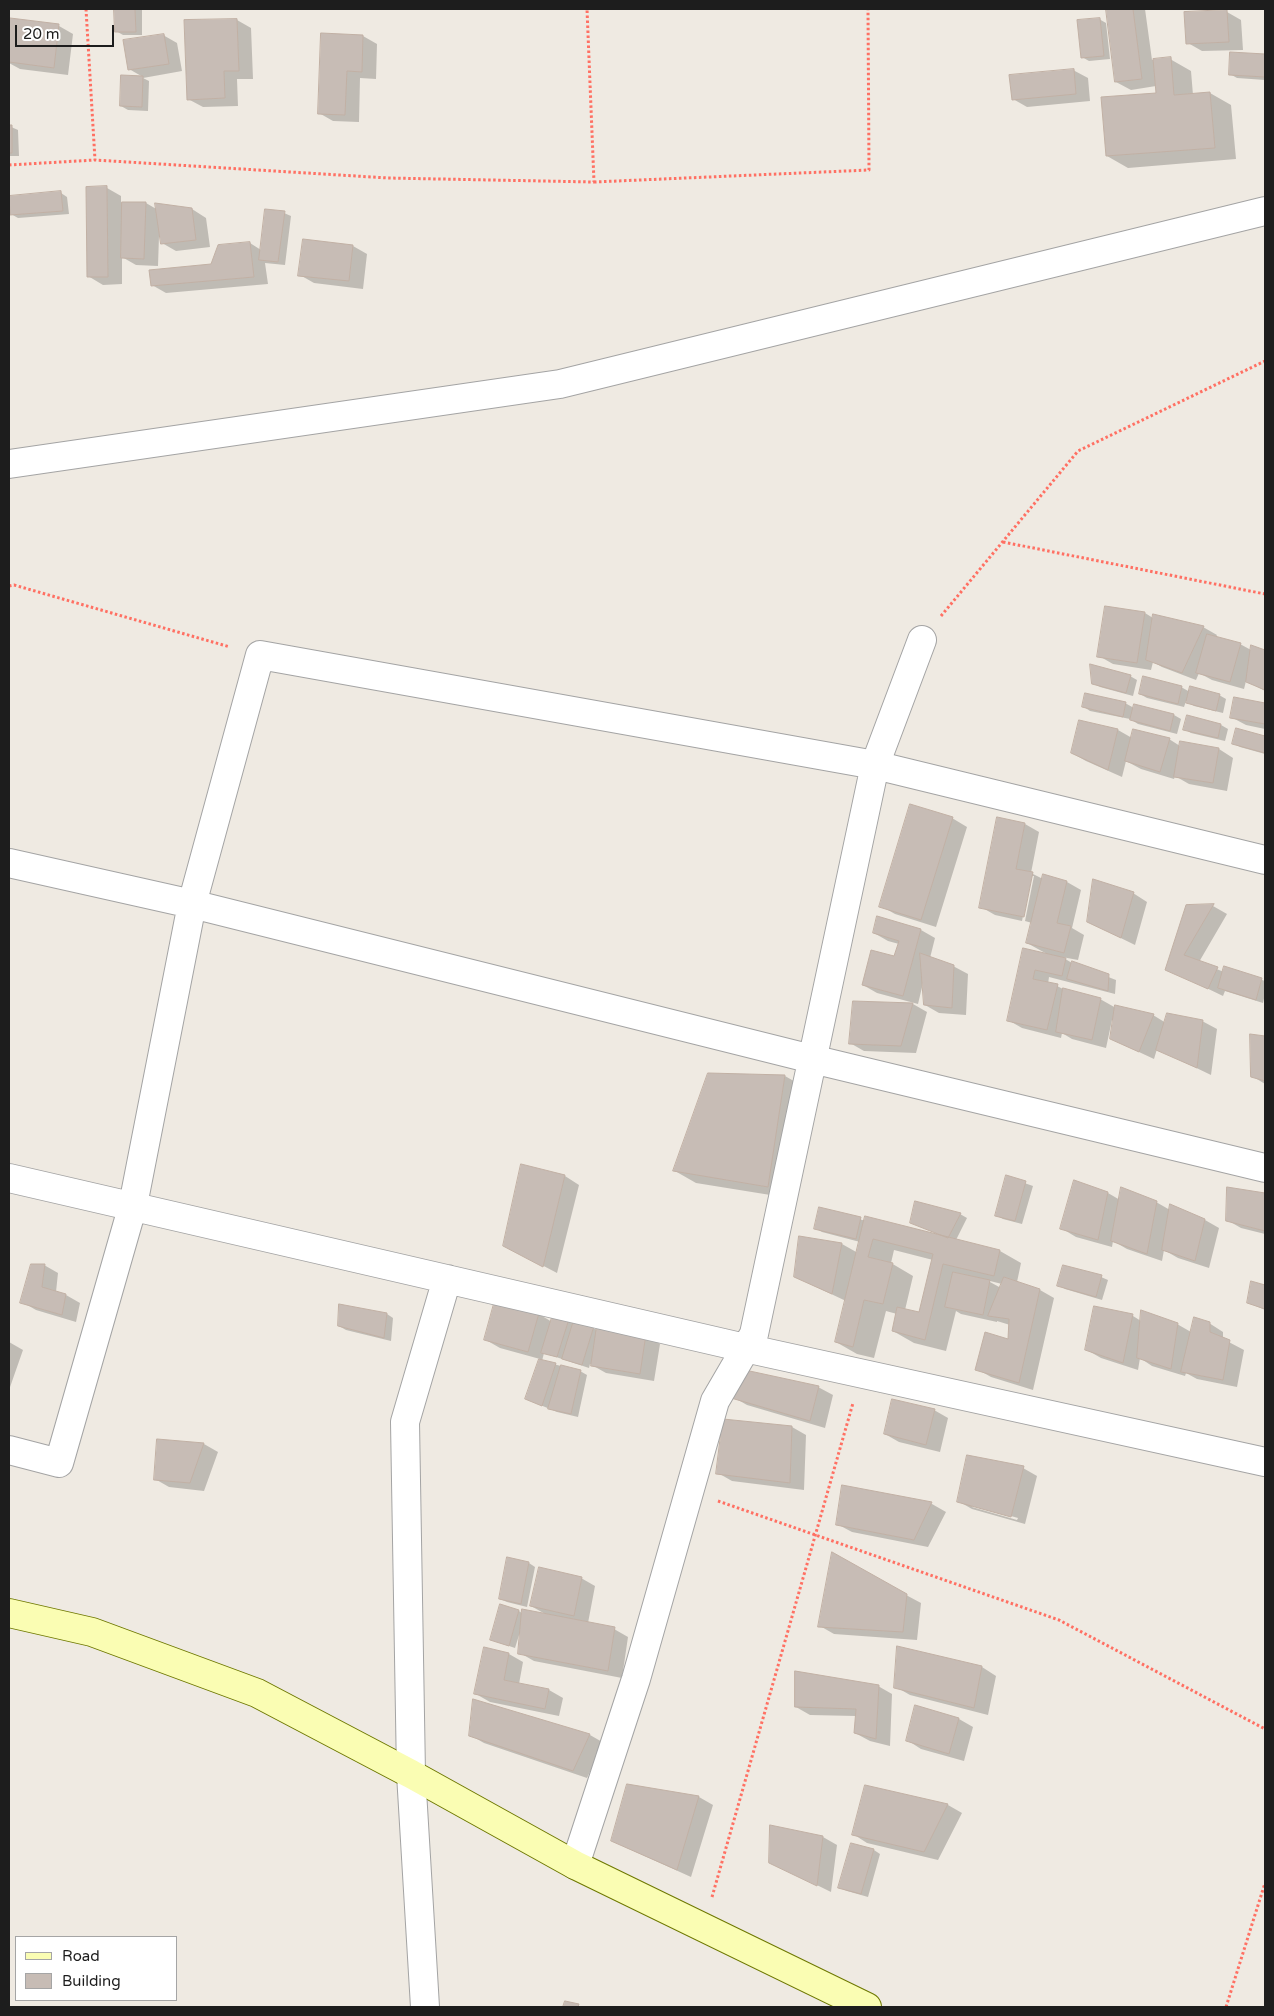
<!DOCTYPE html>
<style>
body{margin:0}
#map{position:relative;width:1274px;height:2016px;overflow:hidden;background:#efeae2;font-family:"Varela Round",sans-serif}
canvas{display:block}
.frame{position:absolute;inset:0;border:10px solid #1d1d1d;pointer-events:none}
.legend{position:absolute;left:15px;top:1936px;width:162px;height:65px;box-sizing:border-box;background:#fff;border:1px solid #a5a5a5;margin:0;padding:6px 9px;list-style:none;font-size:15px;color:#1d1d1d}
.legend li{display:flex;align-items:center;gap:10px;height:25px}
.legend b{width:25px;border:1px solid #a5a5a5}
.scale{position:absolute;left:15px;top:25px;width:99px;height:22px;box-sizing:border-box;border:2px solid #1d1d1d;border-top:0;padding-left:6px;font-size:15px;line-height:18px;white-space:nowrap;color:#1d1d1d;-webkit-text-stroke:4px #fff;paint-order:stroke}
</style>
<div id="map">
<canvas width="1274" height="2016"></canvas>
<div class="frame"></div>
<ul class="legend">
<li><b style="height:6px;background:#fafdb3"></b>Road</li>
<li><b style="height:14px;background:#c7bcb5"></b>Building</li>
</ul>
<div class="scale">20 m</div>
</div>
<script>
const c = document.querySelector('canvas').getContext('2d');
c.lineJoin = 'round';
function paint(path, color) { c.fillStyle = color; c.fill(path, 'evenodd'); }
function strokePath(path, color, width, dash) { c.strokeStyle = color; c.lineWidth = width; c.lineCap = dash ? 'butt' : 'round'; c.setLineDash(dash || []); c.stroke(path); }
const shadow = new Path2D(`
 M115,9H139L142,10V35H123L116,31Z
 M1107,9H1145L1152,60L1170,59L1191,71L1193,95L1210,93L1231,105L1236,159L1128,168L1107,156L1157,94L1156,86L1131,90L1116,82Z
 M1227,12L1241,20L1243,50L1202,51L1188,43L1186,14Z
 M1099,19L1106,23L1110,59L1089,61L1082,57Z
 M11,20L59,26L73,34L68,75L20,69L9,63Z
 M237,20L251,28L253,79H237L238,106L203,107L188,99Z
 M322,34L363,36L377,44L376,79L360,78L359,122L333,121L319,113Z
 M163,35L177,43L182,71L143,78L149,81L148,111L128,110L121,106L143,77L129,69Z
 M1231,54L1265,55V80L1237,78L1230,74Z
 M1073,70L1088,78L1090,101L1027,107L1013,99Z
 M9,126L18,130L19,156H9Z
 M87,188H107L121,196V203H146L158,210L192,209L206,218L210,247L176,251L162,243L161,236H159L158,266L136,265L122,257V284L103,285L88,276Z
 M61,193L67,197L69,214L18,218L11,214Z
 M284,213L291,216L285,265L265,263L268,284L166,293L152,285L212,265L219,246L250,243L261,250Z
 M353,246L367,254L363,289L314,283L300,275Z
 M1145,613L1153,618L1203,627L1217,635L1216,637L1240,644L1251,650L1252,647L1265,651V691L1246,681L1244,689L1212,680L1199,673L1196,680L1162,667L1153,662L1151,670L1113,664L1099,656Z
 M1130,676L1137,680L1133,696L1100,687L1093,683Z
 M1181,687L1190,692L1219,695L1226,699L1223,713L1194,706L1186,701L1184,707L1147,698L1140,694Z
 M1235,699L1265,704V729L1246,725L1231,717Z
 M1125,703L1134,708L1135,705L1174,715L1181,719L1177,734L1138,724L1130,719L1090,711L1084,707Z
 M1188,717L1221,725L1228,729L1225,741L1191,733L1184,729Z
 M1080,721L1118,730L1132,738L1169,739L1180,746L1181,742L1219,749L1233,758L1227,791L1189,784L1175,776L1174,779L1141,769L1126,761L1122,777L1086,761L1072,753Z
 M1237,730L1265,737V754L1240,747L1233,743Z
 M952,818L967,827L936,927L895,914L881,906Z
 M1025,824L1039,832L1031,873L1043,879L1044,876L1067,882L1081,890L1072,928L1084,935L1078,960L1062,957L1072,963L1116,980L1115,994L1049,977L1048,984L1057,986L1065,990L1100,999L1116,1008L1153,1015L1166,1023L1202,1021L1217,1029L1211,1075L1157,1049L1154,1059L1126,1046L1112,1038L1114,1020H1112L1106,1048L1072,1039L1062,1033L1061,1038L1022,1028L1008,1020L1024,949L1047,954L1027,943L1032,923L1025,921L1034,876H1031L1022,921L995,915L981,907Z
 M1133,893L1147,902L1135,945L1088,922Z
 M1187,906H1213L1227,914L1199,962L1224,972L1225,967L1265,981V994L1263,1003L1225,991L1223,996L1167,969Z
 M878,918L921,930L935,938L930,958L953,966L968,974L966,1015L939,1013L925,1005L923,983L918,1004L877,993L863,985L895,957L899,944L888,941L874,933Z
 M854,1003L913,1004L927,1012L916,1053L864,1051L850,1043Z
 M1252,1035L1265,1037V1084L1252,1076Z
 M785,1076L806,1088L789,1198L696,1183L675,1171Z
 M565,1176L579,1185L557,1273L519,1253Z
 M1007,1177L1033,1186L1022,1224L1003,1219L996,1215Z
 M1228,1189L1265,1194V1234L1241,1228L1227,1220Z
 M1108,1193L1120,1200L1156,1202L1170,1210L1205,1220L1219,1228L1209,1268L1178,1258L1164,1250L1162,1261L1127,1249L1113,1241L1112,1247L1076,1237L1061,1228Z
 M820,1208L866,1221L940,1236L960,1214L967,1218L956,1240L1000,1251L1021,1263L1017,1282L1040,1290L1054,1298L1033,1390L991,1377L977,1369L1009,1341L1010,1325L997,1321V1322L961,1314L956,1311L946,1351L914,1343L893,1331L897,1314L886,1311L874,1358L857,1354L836,1342L846,1301L795,1277L800,1237L842,1244L858,1253L860,1242L822,1232L815,1228ZM894,1250L933,1260L919,1314L905,1310L913,1276L891,1263ZM990,1281L1002,1284L1001,1288L990,1282Z
 M44,1265L58,1273L56,1292L66,1295L80,1303L76,1322L36,1310L22,1302Z
 M1101,1277L1108,1280L1102,1300L1065,1289L1059,1285Z
 M1252,1283L1265,1286V1310L1249,1303Z
 M387,1314L393,1318L391,1341L346,1330L339,1326Z
 M539,1314L552,1322L568,1320L598,1330L646,1336L660,1344L654,1381L606,1373L590,1364L589,1368L544,1353L542,1361L580,1371L587,1375L578,1417L557,1412L526,1399L540,1359L500,1348L486,1340Z
 M1133,1316L1141,1321L1177,1324L1191,1332L1209,1323L1223,1332V1339L1244,1350L1237,1387L1197,1379L1186,1373L1185,1376L1152,1366L1140,1358L1138,1370L1101,1358L1087,1350Z
 M9,1342L23,1350L9,1390Z
 M818,1387L833,1395L825,1428L747,1405L733,1397Z
 M934,1410L948,1418L940,1452L899,1442L885,1434Z
 M725,1421L792,1427L806,1435L804,1490L732,1481L718,1473Z
 M158,1440L204,1444L218,1452L204,1491L169,1487L155,1479Z
 M1023,1468L1037,1476L1025,1524L972,1509L958,1501ZM972,1505L1018,1518L1017,1520L972,1507Z
 M843,1487L932,1504L946,1512L928,1547L852,1532L837,1524Z
 M529,1563L535,1567L527,1607L507,1602L500,1599Z
 M581,1578L595,1586L588,1623L614,1629L628,1637L622,1678L534,1661L520,1653V1632L515,1648L491,1640L519,1611L523,1614L547,1615L531,1606Z
 M906,1595L921,1603L917,1640L834,1634L820,1626Z
 M485,1649L509,1654L523,1662L519,1684L549,1690L563,1698L559,1716L490,1702L476,1694Z
 M982,1667L996,1676L988,1715L910,1695L896,1687Z
 M878,1686L892,1694L890,1746L870,1741L855,1733L856,1716L810,1715L796,1707Z
 M474,1700L590,1735L604,1743L587,1778L484,1743L470,1735Z
 M916,1707L959,1719L973,1727L964,1761L921,1749L907,1740Z
 M628,1786L699,1797L713,1805L691,1877L627,1848L612,1840Z
 M866,1787L948,1805L962,1813L938,1860L867,1843L853,1834Z
 M823,1837L837,1845L831,1892L770,1862Z
 M874,1850L880,1854L868,1897L847,1891L840,1888Z`);
const building = new Path2D(`
 M114,9H135L136,32H115Z
 M1106,9H1133L1142,79L1115,82Z
 M1227,10L1229,42L1186,44L1184,12Z
 M10,18L59,24L54,68L9,62Z
 M1100,18L1104,56L1081,58L1077,20Z
 M237,19L239,71H224L225,98L187,100L184,20Z
 M321,33L363,35L362,72L347,71L345,115L318,114Z
 M164,34L169,64L128,70L123,40Z
 M1230,52L1265,54V77L1229,75Z
 M1171,57L1174,95L1210,92L1215,148L1106,156L1101,97L1156,93L1153,59Z
 M1074,69L1076,94L1012,100L1009,75Z
 M121,75L143,76L142,107L120,106Z
 M9,125H12V153H9Z
 M107,186L108,277H87L86,187Z
 M61,191L63,211L10,215L9,196Z
 M122,202H146L144,259L121,258Z
 M155,203L192,208L196,240L161,244Z
 M265,209L285,211L278,262L259,260Z
 M303,239L353,245L349,281L298,276Z
 M250,242L254,277L151,286L149,270L211,264L218,245Z
 M1105,606L1145,612L1137,663L1097,657Z
 M1153,614L1204,626L1182,673L1146,660Z
 M1207,634L1241,643L1230,682L1196,673Z
 M1251,645L1265,650V690L1246,682Z
 M1090,664L1131,675L1126,693L1092,684Z
 M1143,676L1182,686L1178,704L1139,694Z
 M1190,686L1220,694L1216,711L1186,703Z
 M1085,693L1126,702L1123,717L1082,707Z
 M1234,697L1265,703V724L1230,718Z
 M1134,704L1174,714L1170,731L1130,720Z
 M1187,715L1221,724L1218,738L1183,730Z
 M1079,720L1118,729L1108,770L1071,753Z
 M1236,728L1265,736V753L1232,744Z
 M1133,729L1170,738L1160,772L1125,761Z
 M1180,741L1219,748L1213,783L1174,777Z
 M910,804L953,817L921,920L879,907Z
 M997,817L1025,823L1016,869L1033,872L1024,917L979,908Z
 M1043,874L1067,881L1057,923L1071,926L1064,953L1026,943Z
 M1093,879L1134,892L1121,938L1087,922Z
 M1214,904L1184,955L1218,967L1208,989L1165,970L1186,905Z
 M877,916L921,929L903,996L862,985L871,950L894,956L899,941L873,933Z
 M1023,948L1066,958L1062,976L1035,970L1033,979L1058,984L1047,1030L1007,1021Z
 M920,953L954,965L952,1008L924,1005Z
 M1072,961L1109,974L1108,991L1067,979Z
 M1224,966L1262,978L1256,1000L1218,988Z
 M1063,988L1101,998L1092,1040L1056,1032Z
 M853,1001L913,1003L901,1046L849,1044Z
 M1115,1005L1154,1014L1139,1052L1110,1039Z
 M1167,1013L1203,1020L1197,1068L1156,1050Z
 M1250,1034L1265,1036V1081L1251,1077Z
 M708,1073L785,1075L768,1187L673,1171Z
 M521,1164L565,1175L543,1267L503,1246Z
 M1006,1175L1026,1181L1015,1221L995,1216Z
 M1074,1180L1108,1192L1098,1240L1060,1229Z
 M1121,1187L1157,1201L1147,1254L1111,1241Z
 M1227,1187L1265,1193V1231L1226,1221Z
 M915,1201L961,1213L948,1238L910,1223Z
 M1170,1204L1205,1219L1195,1261L1162,1250Z
 M819,1207L861,1217L856,1239L814,1229Z
 M865,1216L1000,1250L994,1276L943,1264L925,1340L892,1331L897,1307L919,1312L933,1254L873,1239L868,1257L893,1263L883,1304L864,1300L853,1347L835,1342Z
 M799,1236L842,1243L832,1294L794,1277Z
 M31,1264H45L42,1287L66,1294L62,1315L20,1303Z
 M1063,1265L1102,1275L1096,1297L1057,1286Z
 M953,1272L990,1280L983,1315L945,1307Z
 M1004,1277L1040,1289L1019,1383L975,1370L985,1332L1008,1339L1009,1319L988,1316Z
 M1251,1281L1265,1285V1309L1247,1303Z
 M495,1300L539,1313L528,1352L484,1340Z
 M339,1304L387,1313L384,1338L338,1326Z
 M1094,1306L1133,1314L1123,1363L1085,1350Z
 M1141,1310L1178,1323L1171,1369L1137,1358Z
 M553,1314L569,1319L557,1357L541,1353Z
 M1194,1317L1210,1322V1332L1230,1340L1223,1380L1181,1372Z
 M574,1320L594,1326L582,1365L562,1359Z
 M597,1326L646,1334L640,1374L591,1366Z
 M539,1359L556,1363L542,1406L525,1399Z
 M561,1365L581,1370L571,1414L548,1409Z
 M745,1370L819,1386L810,1421L731,1398Z
 M892,1399L935,1409L926,1445L884,1434Z
 M723,1419L792,1426L790,1483L716,1474Z
 M157,1439L204,1443L190,1483L154,1480Z
 M967,1455L1024,1466L1011,1517L957,1502Z
 M842,1485L932,1502L914,1540L836,1525Z
 M832,1552L907,1594L903,1632L818,1627Z
 M507,1557L529,1562L521,1604L499,1599Z
 M539,1567L582,1577L574,1616L530,1606Z
 M500,1604L519,1610L509,1646L490,1640Z
 M522,1609L615,1627L608,1671L518,1654Z
 M897,1646L982,1666L974,1708L894,1688Z
 M484,1647L509,1653L504,1680L549,1689L545,1709L474,1694Z
 M795,1671L879,1685L876,1739L854,1733L856,1709L795,1707Z
 M473,1699L590,1734L573,1771L469,1736Z
 M915,1705L959,1718L949,1754L906,1741Z
 M627,1784L699,1796L677,1870L611,1841Z
 M865,1785L948,1804L924,1852L852,1835Z
 M770,1825L823,1836L817,1886L769,1863Z
 M851,1843L874,1849L861,1894L838,1888Z
 M565,2001L579,2004L578,2007H563Z`);
const path = new Path2D(`
 M86,9L95,160L388,178L594,182L587,9
 M9,165L95,160
 M594,182L869,170L868,9
 M1003,542L1265,594
 M9,586L14,585L230,647
 M941,616L1078,451L1265,361
 M718,1501L1059,1620L1265,1729
 M712,1897L853,1403
 M1226,2007L1265,1883`);
const street = new Path2D(`
 M9,464L560,384L1265,211
 M9,863L192,904L812,1059L1265,1168
 M9,1178L745,1348L1265,1462
 M9,1450L59,1463L133,1205L192,904L260,655L875,765L1265,860
 M575,1865L636,1679L715,1401L754,1334L875,765L922,640
 M425,2007L411,1774L405,1422L447,1279`);
const secondary = new Path2D(`
 M9,1613L92,1632L257,1693L411,1774L575,1865L867,2007`);
paint(shadow, '#0003');
paint(building, '#c7bcb5');
strokePath(building, '#c1b0a4', 1);
strokePath(street, '#a4a4a4', 30);
strokePath(secondary, '#6e7800', 30);
strokePath(path, '#ff7063', 3, [2.5, 2.5]);
strokePath(street, '#fff', 28);
strokePath(secondary, '#fafdb3', 28);
</script>
